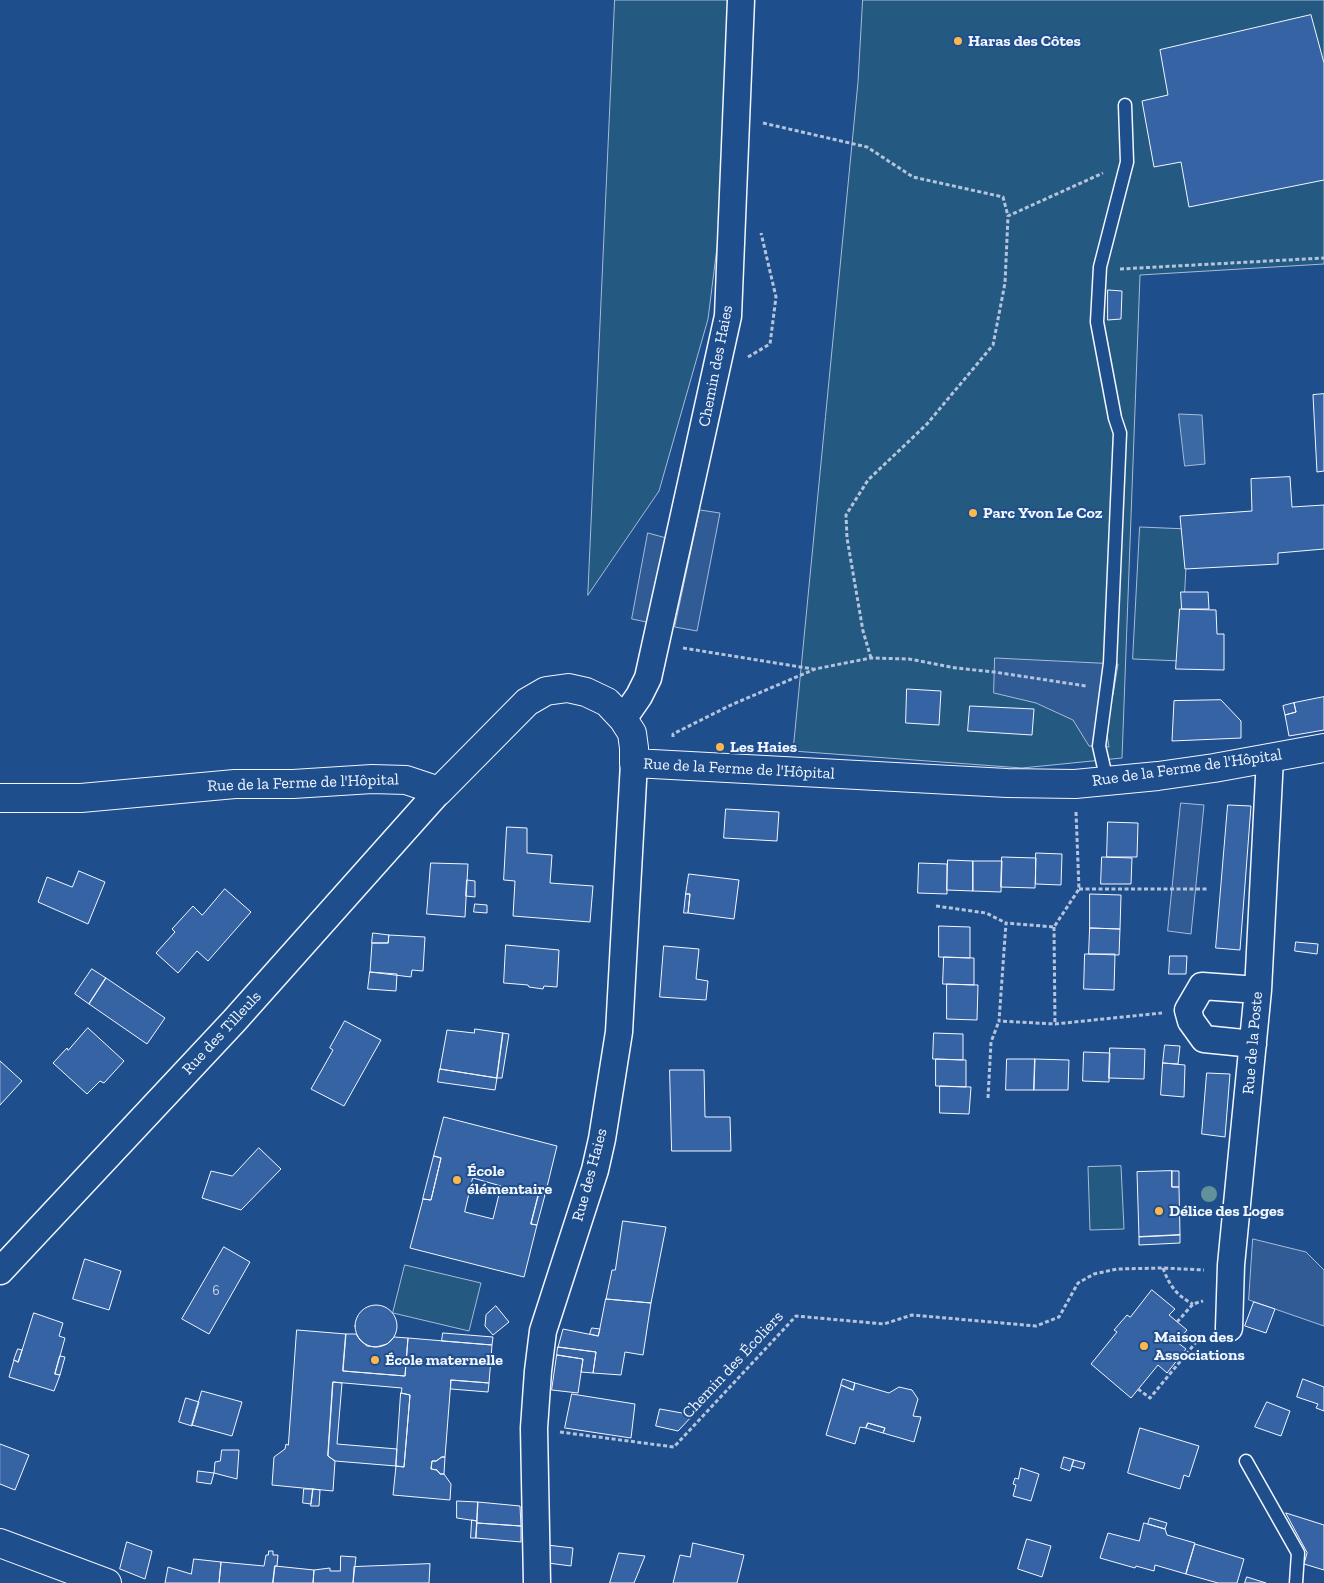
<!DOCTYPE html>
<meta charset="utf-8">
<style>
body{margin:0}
canvas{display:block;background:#1f4e8c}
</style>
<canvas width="1324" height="1583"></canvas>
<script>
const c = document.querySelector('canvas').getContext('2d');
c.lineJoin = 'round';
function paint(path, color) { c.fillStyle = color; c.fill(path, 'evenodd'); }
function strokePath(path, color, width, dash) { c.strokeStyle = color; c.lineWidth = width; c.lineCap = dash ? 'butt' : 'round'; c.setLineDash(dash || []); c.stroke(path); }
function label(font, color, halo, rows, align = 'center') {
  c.font = font + ' "Zilla Slab",serif'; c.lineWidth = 4; c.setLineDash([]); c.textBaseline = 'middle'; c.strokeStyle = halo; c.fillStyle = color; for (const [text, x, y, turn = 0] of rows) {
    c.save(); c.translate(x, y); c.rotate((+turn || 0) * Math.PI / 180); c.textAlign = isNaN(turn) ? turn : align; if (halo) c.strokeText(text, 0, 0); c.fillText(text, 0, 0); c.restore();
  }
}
const green = new Path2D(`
 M615,0H748L708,319L659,491L588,595Z
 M863,0H1324V264L1140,275L1122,758L1022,768L793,751L858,82Z
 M1140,527L1188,529L1181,661L1133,659Z
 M1121,1166L1124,1229L1090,1230L1088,1167Z
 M405,1265L481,1283L469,1331L393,1313Z`);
const parking = new Path2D(`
 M700,510L720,513L697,631L675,627Z
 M648,533L670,539L651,623L632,619Z
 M995,658L1118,664L1113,695L1108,702L1105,723L1109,747L1089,746L1073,720L1036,703L994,693Z
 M1181,803L1204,805L1191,934L1168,931Z
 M1253,1239L1306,1252L1324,1270V1326L1249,1300Z`);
const water = new Path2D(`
 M1179,414L1202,415L1205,464L1185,466Z`);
const building = new Path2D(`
 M1311,15L1324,63V180L1189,207L1181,162L1154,167L1142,101L1168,95L1160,50Z
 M1108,290L1122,291L1121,319L1108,320Z
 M1324,394V471L1317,472L1313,395Z
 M1290,477L1292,507L1324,505V549L1278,553V564L1185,569L1180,516L1252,511L1251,479Z
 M1181,592H1208L1209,609H1182Z
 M1180,609L1216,610L1217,634H1224V670L1176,669Z
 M907,689L941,691L939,725L906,723Z
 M1324,697V730L1289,736L1285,715L1296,712L1294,703Z
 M1221,700L1241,721V738L1172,741L1174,701Z
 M1294,703L1296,712L1285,715L1283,706Z
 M970,706L1034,709L1032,735L968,731Z
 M1228,805L1251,806L1240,950L1216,948Z
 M726,809L779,812L777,841L724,838Z
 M1108,822L1138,823L1137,857H1107Z
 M507,827L527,828V853L552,855L550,883L593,886L590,922L513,916L515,881L504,880Z
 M1036,853L1062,854L1061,885L1036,884Z
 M1002,857L1036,858L1035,888L1001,887Z
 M1102,857L1132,858L1131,884H1101Z
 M948,860L973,861V891L947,890Z
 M973,861H1002L1001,892L973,891Z
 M431,863L468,864L465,917L427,914Z
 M919,863L947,864V894L918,893Z
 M79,871L105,882L88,924L38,902L47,877L72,887Z
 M689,874L739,880L734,919L688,913L690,894H686Z
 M467,880L475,881V897L466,896Z
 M225,889L251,912L208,961L197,951L178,973L156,953L175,932L172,929L193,906L202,915Z
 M686,894H690L688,913H684Z
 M1090,894L1121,895L1120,929L1090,928Z
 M475,904L487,905V913L474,912Z
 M939,926L970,927V958L939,957Z
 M1090,928L1120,929L1119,955L1089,954Z
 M373,933L389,935L388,943H372Z
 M389,935L425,937L423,971L412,970L411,977L370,972L372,943H388Z
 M1296,942L1318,944L1317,954L1295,951Z
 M506,945L559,950L557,987L544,986L543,989L529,987L528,985L504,983Z
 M664,946L699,949L696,979L708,981L706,1000L660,997Z
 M1085,954H1115L1114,990L1084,989Z
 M1170,956H1187L1186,974H1169Z
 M944,957L974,958V985L943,984Z
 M92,969L106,978L89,1004L75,994Z
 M370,972L397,974L396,991L368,989Z
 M106,978L165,1018L147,1044L89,1004Z
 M947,984L978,985L977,1020L947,1019Z
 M345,1021L381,1040L344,1106L311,1089L333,1050L330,1048Z
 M88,1028L124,1061L104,1083L100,1081L87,1094L53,1063L67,1048L68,1050Z
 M475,1029L503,1033L497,1078L440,1069L447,1030L474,1033Z
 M503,1033L509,1034L502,1078H497Z
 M934,1033L963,1034V1060L933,1059Z
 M1165,1045L1180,1046L1178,1064L1163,1063Z
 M1110,1048L1145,1049L1144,1079L1109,1078Z
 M1084,1052L1110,1053L1109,1082L1083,1081Z
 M936,1059L966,1060V1087L936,1086Z
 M1007,1059H1035L1034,1090H1006Z
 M1035,1059L1069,1060L1068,1090H1034Z
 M0,1061L22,1081L0,1105Z
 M1163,1063L1185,1065L1184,1097L1161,1095Z
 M440,1069L497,1078L495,1090L438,1082Z
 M670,1070H704L705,1117H730L731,1151H672Z
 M1207,1073L1230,1074L1225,1137L1202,1134Z
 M940,1086L971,1087L969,1114L940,1113Z
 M444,1117L557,1146L545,1195L539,1193L531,1224L537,1225L524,1277L410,1248L423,1199L431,1200L441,1158L434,1156ZM473,1178L501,1186L493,1219L465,1212Z
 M259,1148L281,1169L241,1210L202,1198L211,1171L232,1176Z
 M434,1156L441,1158L431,1200L423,1199Z
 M1172,1171H1179V1187H1172Z
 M1172,1171V1187H1179L1180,1235L1139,1237L1137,1172Z
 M539,1193L545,1195L537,1225L531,1224Z
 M623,1221L666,1227L651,1303L606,1299L612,1270H615Z
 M1180,1235V1243L1139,1245V1237Z
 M224,1247L250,1262L209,1334L182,1319Z
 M85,1259L121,1271L109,1310L73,1299Z
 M1152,1290L1175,1309L1169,1315L1187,1330L1177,1342L1186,1349L1167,1373L1158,1365L1131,1398L1091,1364L1117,1332L1114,1330L1127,1315L1130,1317Z
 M606,1299L651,1303L643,1355L625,1352L621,1375L593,1373L596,1352L558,1347L563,1329L598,1336Z
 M1254,1302L1275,1309L1266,1333L1245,1326Z
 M355 1326a21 21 0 1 1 42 0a21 21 0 1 1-42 0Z
 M496,1306L509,1322L493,1335L485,1326L486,1315Z
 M34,1313L63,1323L59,1336L65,1338L55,1374L60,1375L54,1391L9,1377L14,1360L18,1362Z
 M592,1328L600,1329L598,1336L590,1334Z
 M297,1330L346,1334L343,1371L405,1376L408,1338L492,1345L489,1383L451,1380L445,1457H442L436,1461H432L431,1469L437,1470L440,1474H444L451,1484L450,1500L393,1495L396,1466L404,1467L410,1395L401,1393L402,1388L333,1382L328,1456L335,1461L333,1491L272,1485L274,1457L285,1449L286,1444L288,1445Z
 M443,1333L493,1337L492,1345L442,1341Z
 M346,1334H356L360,1340L367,1346L376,1347L387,1344L394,1337L408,1338L405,1376L343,1371Z
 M558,1347L596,1352L593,1373L581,1372L583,1359L557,1355Z
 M18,1349L22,1350L18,1362L14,1360Z
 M557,1355L583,1359L578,1393L552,1390Z
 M60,1356L65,1357L60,1375L55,1374Z
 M843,1379L855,1383L853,1390L841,1385Z
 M1303,1379L1324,1387V1411L1316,1408L1318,1404L1297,1397Z
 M451,1380L489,1383L488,1392L451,1389Z
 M333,1382L342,1383L337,1444L397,1449L396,1466L335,1461L328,1456Z
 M855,1383L889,1393L899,1387L912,1390L918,1399L913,1416L921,1417L914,1442L883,1433L885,1428L868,1423L866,1428L860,1427L855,1444L826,1435L841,1385L853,1390Z
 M202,1391L242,1402L232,1436L192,1425Z
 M401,1393L410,1395L404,1467L396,1466Z
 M572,1394L635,1404L631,1438L565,1428Z
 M186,1398L199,1402L192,1426L179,1422Z
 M1267,1402L1290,1411L1281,1436L1255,1427Z
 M660,1409L693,1415L678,1431L656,1426Z
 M868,1423L885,1428L883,1433L866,1428Z
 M1140,1428L1199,1446L1189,1477L1184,1475L1180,1489L1128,1473Z
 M0,1444L29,1455L15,1490L0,1484Z
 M222,1450H239L237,1479L214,1473L215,1462L220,1461Z
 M442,1457H445L444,1474H440L437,1470L431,1469L432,1461H436Z
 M1064,1457L1074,1460L1070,1471L1061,1468Z
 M1074,1460L1085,1463L1083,1469L1072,1466Z
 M1021,1468L1039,1474L1031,1501L1013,1496L1016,1485L1013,1484L1015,1478L1018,1479Z
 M198,1471L214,1473L211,1484L197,1482Z
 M304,1489H313L311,1504L303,1503Z
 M313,1489L320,1490L319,1506H311Z
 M457,1501L478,1502L477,1521L457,1518Z
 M478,1502L520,1506L521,1526L477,1523Z
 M1286,1513L1324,1525V1570L1304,1564L1307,1553Z
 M1150,1518L1167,1523L1165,1529L1148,1524Z
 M472,1520L477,1521L476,1538H471Z
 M477,1523L521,1526V1542L476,1538Z
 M1144,1523L1165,1529L1167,1535L1195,1543L1186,1574L1155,1565L1154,1571L1136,1566L1135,1568L1100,1558L1108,1533L1139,1541Z
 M1027,1539L1051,1546L1042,1577L1018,1569Z
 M127,1542L152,1551L145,1579L120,1569Z
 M693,1543L744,1555L737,1583H673L680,1555L690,1557Z
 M1195,1544L1244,1559L1237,1583H1218L1186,1574Z
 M547,1545L573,1548L571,1566L548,1563Z
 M269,1551H273V1555H278L277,1566H275L273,1583H219L221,1562L264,1566L266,1555H268Z
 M619,1553L645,1556L634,1583H610Z
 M341,1556L356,1557L353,1583H313L314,1570L330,1568V1571H340Z
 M194,1559L221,1562L219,1583H165L168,1567L191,1574Z
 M430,1564L429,1583H353L354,1567Z
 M275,1566L314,1570L313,1583H273Z
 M1247,1577L1266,1583H1245Z`);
const path = new Path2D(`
 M763,123L867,147L913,177L1003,197L1008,216
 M1120,269L1324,258
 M748,357L770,344L776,297L761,233
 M683,648L813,669
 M871,658L863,631L847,538L846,515L868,480L927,424L993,345L1005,283L1008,216L1103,173
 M673,737V734L731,705L815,669L871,658L909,659L956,668L994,672L1086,686
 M1076,812L1079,889L1054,927L1006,923L999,1021L1055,1024L1162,1013
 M1079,889H1207
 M936,906L986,913L1006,923
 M1054,927L1055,1024
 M988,1098L991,1042L999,1021
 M1163,1268C1169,1285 1177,1296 1193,1304
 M1177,1322L1193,1304L1203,1301
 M1138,1389L1150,1398L1202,1335
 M560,1432L674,1447L796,1316L884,1324L912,1315L1036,1326L1059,1317L1078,1283L1094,1274L1117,1269L1163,1268L1204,1270`);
const service = new Path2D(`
 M1107,781L1099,746L1110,663L1120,433L1115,418L1097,322L1100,267L1127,162L1125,105
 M1246,1461L1298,1553L1296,1583`);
const minor = new Path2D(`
 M623,719L639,696L648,678L728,316L741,0
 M1253,1044L1204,1039L1191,1021L1188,1010L1202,986L1258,990
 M0,1271L234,1021L439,791
 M1229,1328L1231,1265L1258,990L1270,758
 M537,1583L534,1428L538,1371L543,1331L595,1170L602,1139L619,1032L634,763`);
const tertiary = new Path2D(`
 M0,798H81L235,784H293L372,779L406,780L439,791L527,702L546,691L568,688L586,692L607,702L623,719L632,733L634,748V763L1007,783L1075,784L1158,776L1214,768L1324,748
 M0,1543L107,1583`);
const trees = [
 [1209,1194]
];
const markers = [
 [958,41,5,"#ffb74d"],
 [973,513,5,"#ffb74d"],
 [720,747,5,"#ffb74d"],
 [457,1180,5,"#ffb74d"],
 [1159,1211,5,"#ffb74d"],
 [1144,1346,5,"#ffb74d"],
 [375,1360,5,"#ffb74d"]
];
const numberNames = [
 ["6",216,1291]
];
const poiNames = [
 ["Haras des Côtes",968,41],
 ["Parc Yvon Le Coz",983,513],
 ["Les Haies",730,747],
 ["École",467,1171],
 ["élémentaire",467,1189],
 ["Délice des Loges",1169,1211],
 ["Maison des",1154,1337],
 ["Associations",1154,1355],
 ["École maternelle",385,1360]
];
const streetNames = [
 ["Chemin des Haies",716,366,-79],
 ["Rue de la Ferme de l'Hôpital",1187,768,-8],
 ["Rue de la Ferme de l'Hôpital",739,769,3],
 ["Rue de la Ferme de l'Hôpital",303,783,-2],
 ["Rue des Tilleuls",222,1033,-47],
 ["Rue de la Poste",1253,1043,-85],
 ["Rue des Haies",590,1175,-75],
 ["Chemin des Écoliers",733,1365,-47]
];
paint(green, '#245a82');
strokePath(green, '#a8bbd7', 1);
paint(parking, '#305b95');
strokePath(parking, '#a8bbd7', 1);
paint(water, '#3b69a3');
strokePath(water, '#a8bbd7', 1);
paint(building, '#3563a3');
strokePath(building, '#f2f6ff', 1);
strokePath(service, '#f2f6ff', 15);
strokePath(minor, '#f2f6ff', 29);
strokePath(tertiary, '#f2f6ff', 30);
strokePath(path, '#b3c4dc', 3, [4, 2.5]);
strokePath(service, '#1f4e8c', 12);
strokePath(minor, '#1f4e8c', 26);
strokePath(tertiary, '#1f4e8c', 28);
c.fillStyle = '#61919a';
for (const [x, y] of trees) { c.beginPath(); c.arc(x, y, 8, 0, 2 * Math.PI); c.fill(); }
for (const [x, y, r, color] of markers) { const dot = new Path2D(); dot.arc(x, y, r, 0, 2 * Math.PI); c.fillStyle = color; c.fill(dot); strokePath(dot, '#1f4e8c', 2); }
label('14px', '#c3d1e8', null, numberNames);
label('bold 16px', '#f2f6ff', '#1f4e8c', poiNames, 'left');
label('16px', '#f2f6ff', '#1f4e8c', streetNames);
</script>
